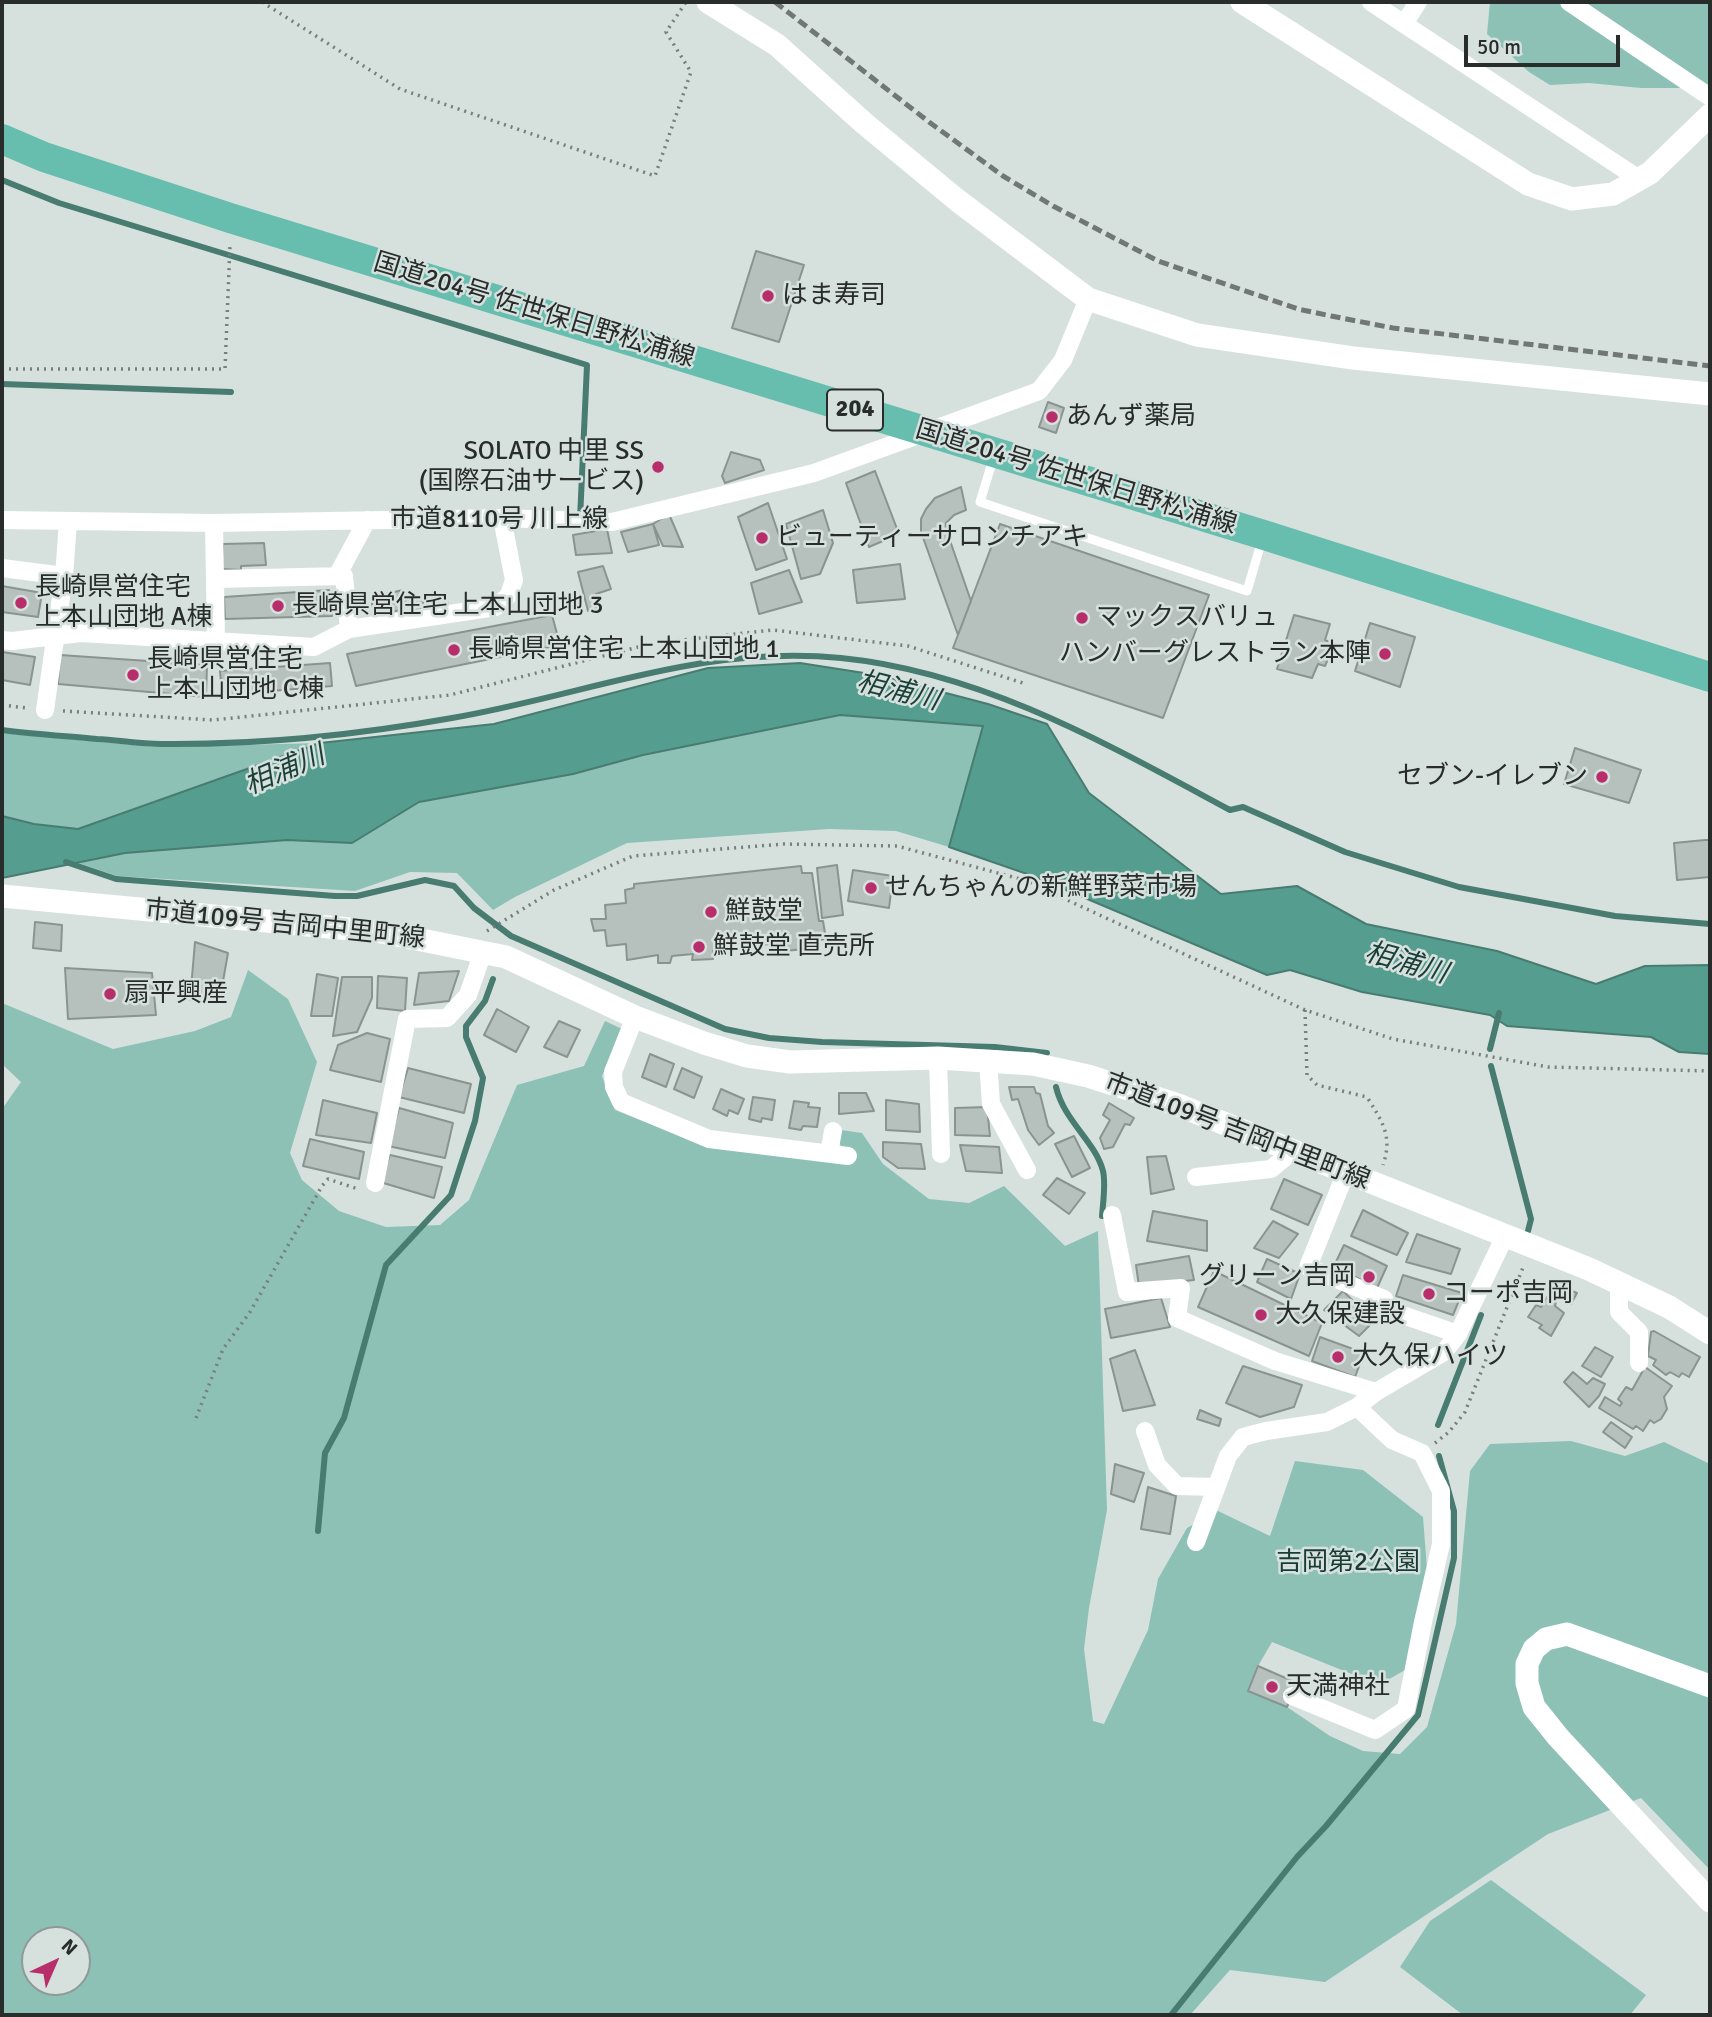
<!DOCTYPE html>
<meta charset="utf-8">
<style>
body{margin:0}
#map{position:relative;width:1712px;height:2017px;overflow:hidden;background:#d6e1de;font-family:Signika,sans-serif}
canvas{display:block}
.frame{position:absolute;inset:0;border:4px solid #282c2b;pointer-events:none}
.north{position:absolute;left:21px;top:1926px;width:70px;height:70px;box-sizing:border-box;background:#d6e1de;border:2px solid #909996;border-radius:50%;rotate:44deg;font-size:19px;font-weight:700;line-height:28px;text-align:center;color:#282c2b}
.north::after{content:'';display:block;margin:auto;width:24px;height:32px;background:#b72e6b;clip-path:polygon(50% 0,100% 100%,50% 72%,0 100%)}
.scale{position:absolute;left:1464px;top:35px;width:156px;height:32px;box-sizing:border-box;border:4px solid #282c2b;border-top:0;padding-left:9px;font-size:21px;line-height:24px;white-space:nowrap;color:#282c2b;-webkit-text-stroke:5px #d6e1de;paint-order:stroke}
</style>
<div id="map">
<canvas width="1712" height="2017"></canvas>
<div class="frame"></div>
<div class="north">N</div>
<div class="scale">50 m</div>
</div>
<script>
const c = document.querySelector('canvas').getContext('2d');
c.lineJoin = 'round';
function paint(path, color) { c.fillStyle = color; c.fill(path, 'evenodd'); }
function strokePath(path, color, width, dash) { c.strokeStyle = color; c.lineWidth = width; c.lineCap = dash ? 'butt' : 'round'; c.setLineDash(dash || []); c.stroke(path); }
function label(font, color, halo, rows, align = 'center') {
  c.font = font + ' Signika,"Noto Sans JP",sans-serif'; c.lineWidth = 5; c.setLineDash([]); c.textBaseline = 'middle'; c.strokeStyle = halo; c.fillStyle = color; for (const [text, x, y, turn = 0] of rows) {
    c.save(); c.translate(x, y); c.rotate((+turn || 0) * Math.PI / 180); c.textAlign = isNaN(turn) ? turn : align; if (halo) c.strokeText(text, 0, 0); c.fillText(text, 0, 0); c.restore();
  }
}
const green = new Path2D(`
 M1490,2H1710V88H1641L1589,83L1550,85L1529,72L1487,34Z
 M840,715L984,726L949,847L896,831L829,829L627,843L515,897L493,910L457,873L410,872L355,891L117,876L79,863L125,853L287,840L352,843L418,802L573,774L643,755Z
 M2,733L156,747L320,743L78,829L34,824L2,816Z
 M248,970L288,999L317,1062L290,1153L302,1180L339,1211L386,1227L440,1225L469,1200L517,1085L584,1066L605,1021L622,1029L602,1076L615,1110L705,1146L847,1162L850,1148L842,1147L839,1143L841,1130L862,1133L883,1164L929,1199L969,1203L1004,1186L1065,1246L1098,1231L1107,1510L1089,1608L1084,1649L1093,1721L1104,1724L1148,1630L1158,1579L1187,1528L1218,1511L1270,1536L1295,1461L1363,1470L1423,1517L1427,1569L1405,1670L1379,1685L1272,1642L1258,1666L1248,1691L1287,1707L1330,1736L1363,1751L1400,1754L1427,1727L1456,1624L1470,1471L1490,1444L1571,1441L1625,1456L1664,1442L1710,1464V1870L1641,1798L1548,1834L1325,1982L1230,1970L1190,2015H2V1109L21,1082L2,1064V1003L113,1049L195,1031L231,1017ZM35,1940H77V1982H35Z
 M1491,1880L1646,1995L1630,2015H1463L1400,1967L1430,1921Z`);
const water = new Path2D(`
 M800,663L877,675L988,704L1047,724L1089,793L1221,894L1297,886L1366,924L1497,951L1596,984L1645,966L1710,965V1054L1679,1052L1651,1037L1507,1026L1490,1015L1362,992L1290,970L1267,975L1033,876L949,847L983,726L840,715L643,755L573,774L419,802L352,843L287,840L125,853L2,878V816L34,824L78,829L320,743L494,724L708,668Z`);
const stream = new Path2D(`
 M2,180L59,203L587,365L580,519
 M2,384L231,392
 M2,730C33,734 65,736 97,739C118,740 139,744 161,744C258,745 357,735 452,718C586,695 702,644 841,658C982,672 1107,744 1230,810L1243,807L1345,852L1459,887L1615,916L1710,924
 M66,862L116,879L335,896H357L425,880L454,886L474,908L511,936L725,1029L769,1038L822,1042L995,1047L1047,1053
 M1490,1049L1499,1013
 M1491,1066L1531,1219L1528,1231
 M1056,1087C1064,1121 1095,1141 1103,1171C1106,1184 1103,1202 1102,1216
 M1438,1425L1481,1315
 M318,1531L325,1453L344,1418L386,1265L451,1195L475,1121L483,1078L466,1037V1026L485,1001L493,979
 M1171,2015L1297,1857L1326,1826L1418,1715L1454,1558V1511L1439,1456`);
const building = new Path2D(`
 M756,251L804,265L779,342L732,328Z
 M1048,402L1064,408L1056,433L1039,427Z
 M731,452L760,460L764,470L725,483L722,476Z
 M875,471L899,534L869,547L846,483Z
 M961,487L966,510L954,515L946,523V529L971,601L958,635L921,532V519L926,509L935,498Z
 M768,503L787,559L756,570L738,517Z
 M823,510L833,543L820,574L801,579L786,524Z
 M669,514L683,547L663,546L653,524Z
 M653,524L659,545L628,552L621,532Z
 M1000,524L1209,595L1163,718L953,648Z
 M607,529L612,553L576,555L573,535Z
 M264,543L266,565L241,566V570L221,569L223,544Z
 M900,564L905,599L857,603L853,570Z
 M603,566L611,589L596,594L599,607L588,611L578,572Z
 M789,570L802,602L759,614L751,583Z
 M2,586L42,593L38,617L2,612Z
 M329,590L332,616L225,619L224,597Z
 M403,590L406,602L398,603L401,610L374,615L371,597Z
 M446,593L448,608L439,609L436,594Z
 M422,595L424,609L411,611L409,598Z
 M552,615L560,645L356,686L347,654Z
 M1294,615L1330,624L1325,640L1334,644L1325,666L1318,664L1312,678L1277,669Z
 M1370,623L1415,637L1400,687L1355,671Z
 M2,652L35,657L30,685L2,680Z
 M60,655L207,665L206,697L58,684Z
 M330,663L332,686L222,695L220,671Z
 M1575,748L1641,770L1629,803L1564,784Z
 M1705,840H1710V877L1677,880L1674,843Z
 M837,865L843,915L822,918L817,868Z
 M801,866L802,873H812L819,921H823L826,939L805,942V949L785,951V942L713,951V959L692,960L693,954L672,956L670,963H658V955L627,960L626,944L607,946L605,930L594,931L591,919H606L605,905L626,903L625,890L634,888V884Z
 M853,870L893,876L889,908L848,901Z
 M35,922L62,925L61,951L33,948Z
 M195,942L228,953L219,1004L190,1000Z
 M65,968L152,973L156,1015L68,1019Z
 M459,971L449,1001L414,1005L419,973Z
 M317,974L338,978L332,1016H311Z
 M378,976L407,978L405,1011L377,1008Z
 M342,977H372V998L357,1032L333,1036Z
 M497,1009L529,1027L516,1052L484,1035Z
 M559,1021L580,1030L567,1057L544,1047Z
 M367,1033L390,1039L381,1082L330,1070L338,1045Z
 M650,1054L674,1064L666,1087L642,1077Z
 M408,1068L471,1084L464,1113L399,1097Z
 M682,1068L702,1077L694,1098L674,1089Z
 M1009,1087H1034L1036,1093L1040,1094L1048,1126L1054,1133L1039,1145L1028,1130L1018,1099L1012,1100Z
 M721,1089L744,1099L738,1114L729,1110L727,1116L713,1109Z
 M839,1093H866L874,1111L839,1114Z
 M753,1097L775,1100L772,1120L762,1118L761,1122L749,1119Z
 M323,1100L377,1113L371,1143L316,1135Z
 M886,1100L919,1104L920,1132L886,1130Z
 M794,1101L809,1103L808,1107L820,1108L817,1127L803,1126L801,1130L789,1128Z
 M1109,1103L1134,1118L1130,1125L1125,1124L1113,1147L1104,1149L1100,1138L1110,1120L1103,1115Z
 M987,1107L990,1136L955,1135V1108Z
 M399,1108L453,1123L445,1158L388,1146Z
 M1074,1136L1090,1168L1072,1177L1055,1144Z
 M310,1139L364,1152L359,1179L303,1166Z
 M883,1142L921,1144L925,1169L898,1168L883,1157Z
 M960,1145L999,1147L1002,1173L966,1171Z
 M390,1155L442,1167L434,1198L380,1182Z
 M1166,1156L1174,1189L1151,1194L1147,1157Z
 M1057,1178L1085,1193L1069,1214L1043,1195Z
 M1284,1179L1322,1195L1308,1225L1271,1209Z
 M1363,1210L1408,1233L1397,1255L1351,1236Z
 M1153,1211L1207,1221V1251L1147,1241Z
 M1273,1221L1298,1234L1279,1258L1254,1248Z
 M1417,1234L1460,1249L1451,1274L1406,1262Z
 M1344,1245L1387,1266L1377,1288L1334,1266Z
 M1189,1256L1194,1280L1139,1286L1136,1265Z
 M1267,1259L1300,1274L1291,1299L1257,1282Z
 M1214,1271L1322,1323L1309,1356L1198,1307Z
 M1403,1275L1462,1293L1453,1315L1396,1296Z
 M1567,1289L1577,1293L1571,1304L1562,1300Z
 M1343,1291L1374,1321L1359,1336L1324,1310Z
 M1547,1297L1556,1302L1555,1306L1564,1313L1551,1336L1539,1328L1542,1325L1528,1317L1536,1305L1541,1307Z
 M1161,1298L1170,1327L1111,1338L1105,1309Z
 M1654,1331L1700,1357L1689,1377L1682,1373L1679,1377L1670,1372L1666,1375L1653,1365L1656,1360L1648,1356L1651,1332Z
 M1320,1337L1364,1353L1355,1377L1312,1361Z
 M1595,1347L1613,1357L1601,1377L1582,1366Z
 M1135,1350L1155,1405L1123,1411L1110,1359Z
 M1243,1366L1302,1385L1294,1407L1260,1417L1226,1403Z
 M1645,1367L1672,1386L1664,1397L1667,1409L1661,1419L1654,1423L1650,1420L1643,1431L1636,1426L1633,1429L1599,1408L1605,1397L1620,1406L1622,1403L1618,1399L1626,1387L1632,1390Z
 M1573,1372L1587,1384L1593,1378L1605,1384L1599,1396L1589,1407L1564,1382Z
 M1200,1410L1221,1419L1219,1426L1197,1419Z
 M1611,1422L1632,1437L1625,1448L1603,1432Z
 M1115,1464L1144,1473L1134,1502L1111,1494Z
 M1148,1487L1176,1496L1170,1534L1141,1529Z
 M1258,1666L1297,1683L1287,1707L1248,1691Z`);
const path = new Path2D(`
 M262,2L400,89L655,176L691,72L666,32L686,2
 M2,369H225L230,245
 M2,705L27,708
 M63,711L213,720L450,695L654,643L773,630L908,646L1026,684
 M487,931L554,890L633,856L784,844L897,846L1024,880L1305,1010L1393,1039L1548,1067L1710,1071
 M1305,1010L1307,1075L1317,1085L1367,1097C1382,1121 1393,1136 1383,1165
 M196,1418L223,1349L250,1312L322,1186L328,1179L358,1189
 M1435,1443L1449,1432L1465,1412L1524,1265`);
const service = new Path2D(`
 M994,456L980,502L1247,591L1262,540`);
const minor = new Path2D(`
 M1371,2L1404,24
 M1418,2L1404,24L1639,179
 M1569,2L1710,97
 M2,520L214,523L502,518L612,522L814,473L1039,391L1063,360L1088,299
 M214,523L216,641
 M2,568L64,576
 M337,576L367,520
 M216,579L344,576L349,629
 M2,640L12,641L81,633L314,647L349,629L496,607L509,595L514,580L502,518
 M45,710L64,576L68,522
 M635,1017L613,1072L614,1087L621,1102L709,1139L848,1156
 M938,1058L941,1154
 M988,1061L991,1104L1027,1170
 M829,1153L833,1131
 M1346,1172L1308,1267L1384,1299L1382,1308L1458,1334
 M1196,1177L1271,1169L1293,1151
 M375,1183L407,1019L447,1018L468,995L483,952
 M1112,1215L1127,1292L1181,1288L1177,1318L1275,1361L1376,1392
 M1619,1283V1312L1639,1332V1363
 M1145,1431L1157,1465L1177,1486L1216,1487
 M1196,1542L1228,1456L1243,1437L1266,1431L1327,1422L1357,1407L1376,1392L1444,1352L1458,1334L1505,1236
 M1292,1696L1375,1730L1406,1709L1423,1622L1441,1544V1491L1422,1453L1392,1440L1357,1407`);
const tertiary = new Path2D(`
 M708,2L777,45L865,124L957,200L1088,299L1197,335L1353,358L1710,394
 M1242,2L1528,184L1572,199L1613,194L1650,173L1710,115
 M2,896L382,932L506,957L635,1017L704,1043L747,1056L790,1062L938,1058L1033,1064L1088,1076L1178,1105L1589,1269L1669,1307L1710,1333
 M1710,1686L1567,1634L1546,1639L1534,1649L1527,1664V1683L1534,1707L1558,1737L1710,1901`);
const trunk = new Path2D(`
 M2,139L44,157L230,218L1264,535L1710,677`);
const rail = new Path2D(`
 M775,2L929,122L1003,176L1053,206L1158,261L1298,309L1331,316L1393,328L1710,366`);
const markers = [
 [768,296,7,"#b72e6b"],
 [1052,417,7,"#b72e6b"],
 [658,467,7,"#b72e6b"],
 [762,538,7,"#b72e6b"],
 [21,603,7,"#b72e6b"],
 [278,606,7,"#b72e6b"],
 [1082,618,7,"#b72e6b"],
 [454,650,7,"#b72e6b"],
 [1385,654,7,"#b72e6b"],
 [133,675,7,"#b72e6b"],
 [1602,777,7,"#b72e6b"],
 [871,888,7,"#b72e6b"],
 [711,912,7,"#b72e6b"],
 [699,947,7,"#b72e6b"],
 [110,994,7,"#b72e6b"],
 [1369,1277,7,"#b72e6b"],
 [1429,1294,7,"#b72e6b"],
 [1261,1315,7,"#b72e6b"],
 [1338,1357,7,"#b72e6b"],
 [1272,1687,7,"#b72e6b"]
];
const shields = [
 [855,410,56]
];
const shieldNames = [
 ["204",855,410]
];
const poiNames = [
 ["はま寿司",782,296],
 ["あんず薬局",1066,417],
 ["SOLATO 中里 SS",644,452,"right"],
 ["(国際石油サービス)",644,482,"right"],
 ["ビューティーサロンチアキ",776,538],
 ["長崎県営住宅",35,588],
 ["上本山団地 A棟",35,618],
 ["長崎県営住宅 上本山団地 3",292,606],
 ["マックスバリュ",1096,618],
 ["長崎県営住宅 上本山団地 1",468,650],
 ["ハンバーグレストラン本陣",1371,654,"right"],
 ["長崎県営住宅",147,660],
 ["上本山団地 C棟",147,690],
 ["セブン-イレブン",1588,777,"right"],
 ["せんちゃんの新鮮野菜市場",885,888],
 ["鮮鼓堂",725,912],
 ["鮮鼓堂 直売所",713,947],
 ["扇平興産",124,994],
 ["グリーン吉岡",1355,1277,"right"],
 ["コーポ吉岡",1443,1294],
 ["大久保建設",1275,1315],
 ["大久保ハイツ",1352,1357],
 ["天満神社",1286,1687]
];
const streetNames = [
 ["国道204号 佐世保日野松浦線",534,311,17],
 ["国道204号 佐世保日野松浦線",1076,478,17],
 ["市道8110号 川上線",499,520],
 ["市道109号 吉岡中里町線",285,925,6],
 ["市道109号 吉岡中里町線",1237,1132,21]
];
const parkNames = [
 ["吉岡第2公園",1348,1563]
];
const waterNames = [
 ["相浦川",898,692,14],
 ["相浦川",285,771,-23],
 ["相浦川",1406,964,16]
];
paint(green, '#8dc1b5');
paint(water, '#559e8f');
strokePath(water, '#487c71', 2);
strokePath(stream, '#487c71', 6);
paint(building, '#b6c1be');
strokePath(building, '#899491', 2);
strokePath(path, '#777f7d', 3.5, [2, 5]);
strokePath(service, '#fff', 9);
strokePath(minor, '#fff', 18);
strokePath(tertiary, '#fff', 23);
strokePath(trunk, '#68beae', 30);
strokePath(rail, '#707775', 5, [10, 5]);
for (const [x, y, r, color] of markers) { const dot = new Path2D(); dot.arc(x, y, r, 0, 2 * Math.PI); c.fillStyle = color; c.fill(dot); strokePath(dot, '#d6e1de', 2.5); }
for (const [x, y, w] of shields) { const box = new Path2D(); box.roundRect(x - w / 2, y - 20.5, w, 41, 5); c.fillStyle = '#d6e1de'; c.fill(box); strokePath(box, '#282c2b', 2); }
label('bold 24px', '#282c2b', null, shieldNames);
label('26px', '#282c2b', '#d6e1de', poiNames, 'left');
label('26px', '#282c2b', '#d6e1de', streetNames);
label('26px', '#183b34', '#d6e1de', parkNames);
label('italic 28px', '#1c3f38', '#d6e1de', waterNames);
</script>
